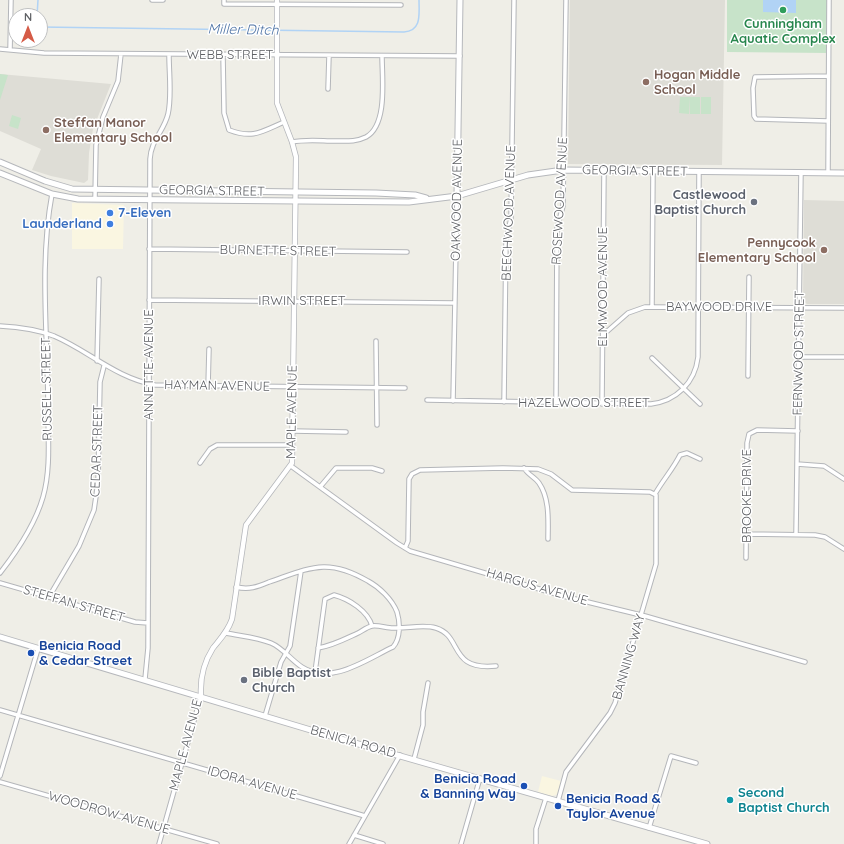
<!DOCTYPE html>
<style>
body{margin:0}
#map{position:relative;width:844px;height:844px;overflow:hidden;background:#efeee7;font-family:Quicksand,sans-serif}
canvas{display:block}
.north{position:absolute;left:8px;top:8px;width:40px;height:40px;box-sizing:border-box;background:#fff;border:1px solid #bfc0c1;border-radius:50%;rotate:0deg;font-size:11px;font-weight:700;line-height:16px;text-align:center;color:#5f6165}
.north::after{content:'';display:block;margin:auto;width:14px;height:18px;background:#d55b47;clip-path:polygon(50% 0,100% 100%,50% 72%,0 100%)}
</style>
<div id="map">
<canvas width="844" height="844"></canvas>
<div class="north">N</div>
</div>
<script>
const c = document.querySelector('canvas').getContext('2d');
c.lineJoin = 'round';
function paint(path, color) { c.fillStyle = color; c.fill(path, 'evenodd'); }
function strokePath(path, color, width, dash) { c.strokeStyle = color; c.lineWidth = width; c.lineCap = dash ? 'butt' : 'round'; c.setLineDash(dash || []); c.stroke(path); }
function label(font, color, halo, rows, align = 'center') {
  c.font = font + ' Quicksand,sans-serif'; c.lineWidth = 3; c.setLineDash([]); c.textBaseline = 'middle'; c.strokeStyle = halo; c.fillStyle = color; for (const [text, x, y, turn = 0] of rows) {
    c.save(); c.translate(x, y); c.rotate((+turn || 0) * Math.PI / 180); c.textAlign = isNaN(turn) ? turn : align; if (halo) c.strokeText(text, 0, 0); c.fillText(text, 0, 0); c.restore();
  }
}
const commercial = new Path2D(`
 M72,203L124,205L123,249H72Z
 M542,776L561,781L558,794L552,796L538,792Z`);
const education = new Path2D(`
 M570,0H725L722,165L568,164Z
 M0,74L111,84L93,129L89,153L88,180L84,183L51,176L32,170L41,149L0,131Z
 M804,200L844,201V304H807L803,301Z`);
const green = new Path2D(`
 M727,0H829L828,53L727,52Z
 M0,74L8,75L0,100Z
 M680,97H690L689,114L679,113Z
 M690,97H700V114H690Z
 M701,97H711V114H701Z
 M12,115L21,118L18,129L9,126Z`);
const water = new Path2D(`
 M763,0H796V13L763,12Z`);
const stream = new Path2D(`
 M37,16L38,0
 M40,27L404,32C422,31 419,14 419,0`);
const minor = new Path2D(`
 M152,0H163
 M224,0V4L401,5
 M0,49L44,53L460,56
 M10,50L11,0
 M223,55L224,113L229,130C253,139 261,132 284,122
 M328,89L329,56
 M828,121L756,119L754,116L753,88L755,77L828,76
 M292,142C306,139 322,141 335,141C346,141 356,142 366,137C388,125 382,78 382,56
 M828,173L829,0
 M95,199L96,145L103,117L118,81L121,54
 M149,249L407,252
 M149,300L455,303
 M652,307L653,171
 M0,326C19,327 36,329 54,336C89,351 116,378 155,385L405,388
 M603,335L628,313L645,307L844,308
 M376,341L377,425
 M798,357H844
 M652,358L700,404
 M97,361L99,279
 M748,376L749,277
 M208,387L209,349
 M427,400L651,404C676,401 695,383 698,357L699,171
 M453,401L457,196
 M504,402L506,240L511,218L514,0
 M556,403L557,228L563,206L566,0
 M602,404L604,170
 M293,431L346,432
 M200,463L210,449L217,445H292
 M797,464L824,466L844,479
 M291,466L397,543L410,551L563,596L645,616L805,662
 M524,468C528,475 535,477 539,483C550,499 548,521 548,539
 M320,487L336,468H372L382,471
 M655,494C663,480 673,469 680,455L687,453L700,459
 M747,534L815,535L825,537L844,549
 M796,534L801,172
 M405,548L408,541L409,479L412,474L420,470L503,468L538,469L551,474L572,490L650,492L656,495V564L615,703L610,713L566,772L558,801
 M746,558L747,443L749,434L757,430L798,431
 M0,573C18,550 35,525 43,497C51,469 48,438 48,409C48,338 39,264 52,194
 M0,583L135,622L148,623
 M49,597L79,546L94,510L98,482L100,382L104,366
 M226,633C240,636 257,637 271,643C283,648 291,660 302,667C331,686 367,659 393,647C401,638 400,622 397,612C392,599 379,587 368,581C327,557 310,568 269,582C257,587 249,590 236,587
 M318,648C332,646 345,639 358,633C362,631 367,627 372,626C378,625 387,628 393,628C407,629 422,624 436,628C463,636 448,671 496,666
 M315,672L325,599L334,595C349,599 368,611 372,626
 M145,679L148,648L150,159C151,140 164,131 168,114C172,96 169,74 169,55
 M0,710L365,816
 M265,716L281,662L290,646L301,571
 M414,759L423,725V712L428,683
 M0,776L38,649
 M0,782L217,844
 M649,828L671,756L696,763
 M354,835L383,844
 M159,844L201,696
 M349,844L400,755
 M461,844L480,778
 M536,844V829L546,798`);
const tertiary = new Path2D(`
 M201,696C200,680 204,662 213,648C221,638 228,631 232,619L246,525L292,463L296,157L292,142L277,103V0`);
const secondary = new Path2D(`
 M0,162L45,181L72,189L376,193L415,195L426,198
 M0,173L52,194L78,199L409,202L457,196L528,175L563,170L844,173
 M457,196L460,0
 M0,637L334,737L707,844`);
const markers = [
 [783,10,4,"#2e9e5b"],
 [646,82,4,"#8d6e63"],
 [46,130,4,"#8d6e63"],
 [754,202,4,"#6b7280"],
 [110,213,4,"#3f7fe0"],
 [110,224,4,"#3f7fe0"],
 [824,250,4,"#8d6e63"],
 [31,653,4,"#1a4fb4"],
 [244,680,4,"#6b7280"],
 [524,786,4,"#1a4fb4"],
 [730,800,4,"#0f9aa8"],
 [558,806,4,"#1a4fb4"]
];
const leisureNames = [
 ["Cunningham",783,24],
 ["Aquatic Complex",783,39]
];
const streetNames = [
 ["WEBB STREET",230,55],
 ["GEORGIA STREET",635,171,1],
 ["GEORGIA STREET",212,191,1],
 ["OAKWOOD AVENUE",457,200,-89],
 ["ROSEWOOD AVENUE",560,201,-87],
 ["BEECHWOOD AVENUE",509,213,-88],
 ["BURNETTE STREET",278,251,1],
 ["ELMWOOD AVENUE",603,287,-90],
 ["IRWIN STREET",302,301],
 ["BAYWOOD DRIVE",719,307],
 ["FERNWOOD STREET",799,353,-89],
 ["ANNETTE AVENUE",149,365,-90],
 ["HAYMAN AVENUE",217,386,1],
 ["RUSSELL STREET",47,389,-91],
 ["HAZELWOOD STREET",584,403],
 ["MAPLE AVENUE",292,412,-89],
 ["CEDAR STREET",97,451,-88],
 ["BROOKE DRIVE",747,496,-90],
 ["HARGUS AVENUE",537,587,16],
 ["STEFFAN STREET",74,604,16],
 ["BANNING WAY",629,657,-74],
 ["BENICIA ROAD",353,742,16],
 ["MAPLE AVENUE",186,745,-75],
 ["IDORA AVENUE",252,783,16],
 ["WOODROW AVENUE",109,813,16]
];
const educationNames = [
 ["Hogan Middle",654,75],
 ["School",654,90],
 ["Steffan Manor",54,123],
 ["Elementary School",54,138],
 ["Pennycook",816,243,"right"],
 ["Elementary School",816,258,"right"]
];
const worshipNames = [
 ["Castlewood",746,195],
 ["Baptist Church",746,210],
 ["Bible Baptist",252,673,"left"],
 ["Church",252,688,"left"]
];
const shopNames = [
 ["7-Eleven",118,213],
 ["Launderland",102,224,"right"]
];
const transitNames = [
 ["Benicia Road",39,646],
 ["& Cedar Street",39,661],
 ["Benicia Road",516,779,"right"],
 ["& Banning Way",516,794,"right"],
 ["Benicia Road &",566,799],
 ["Taylor Avenue",566,814]
];
const cultureNames = [
 ["Second",738,793],
 ["Baptist Church",738,808]
];
const waterNames = [
 ["Miller Ditch",243,30,1]
];
paint(commercial, '#faf6e1');
paint(education, '#deddd6');
paint(green, '#c7e3c9');
paint(water, '#b1d3f5');
strokePath(stream, '#b1d3f5', 1.5);
strokePath(minor, '#b4b6ba', 5.5);
strokePath(tertiary, '#b4b6ba', 6);
strokePath(secondary, '#b6b8bc', 7);
strokePath(minor, '#fff', 3.5);
strokePath(tertiary, '#fff', 4.5);
strokePath(secondary, '#fff', 5);
for (const [x, y, r, color] of markers) { const dot = new Path2D(); dot.arc(x, y, r, 0, 2 * Math.PI); c.fillStyle = color; c.fill(dot); strokePath(dot, '#fff', 1.5); }
label('bold 13px', '#27864d', '#fff', leisureNames);
label('13px', '#5f6165', '#fff', streetNames);
label('bold 13px', '#785e54', '#fff', educationNames, 'left');
label('bold 13px', '#5b616d', '#fff', worshipNames, 'right');
label('bold 13px', '#366cbe', '#fff', shopNames, 'left');
label('bold 13px', '#164399', '#fff', transitNames, 'left');
label('bold 13px', '#0d838f', '#fff', cultureNames, 'left');
label('italic 14px', '#4f74a6', '#fff', waterNames);
</script>
